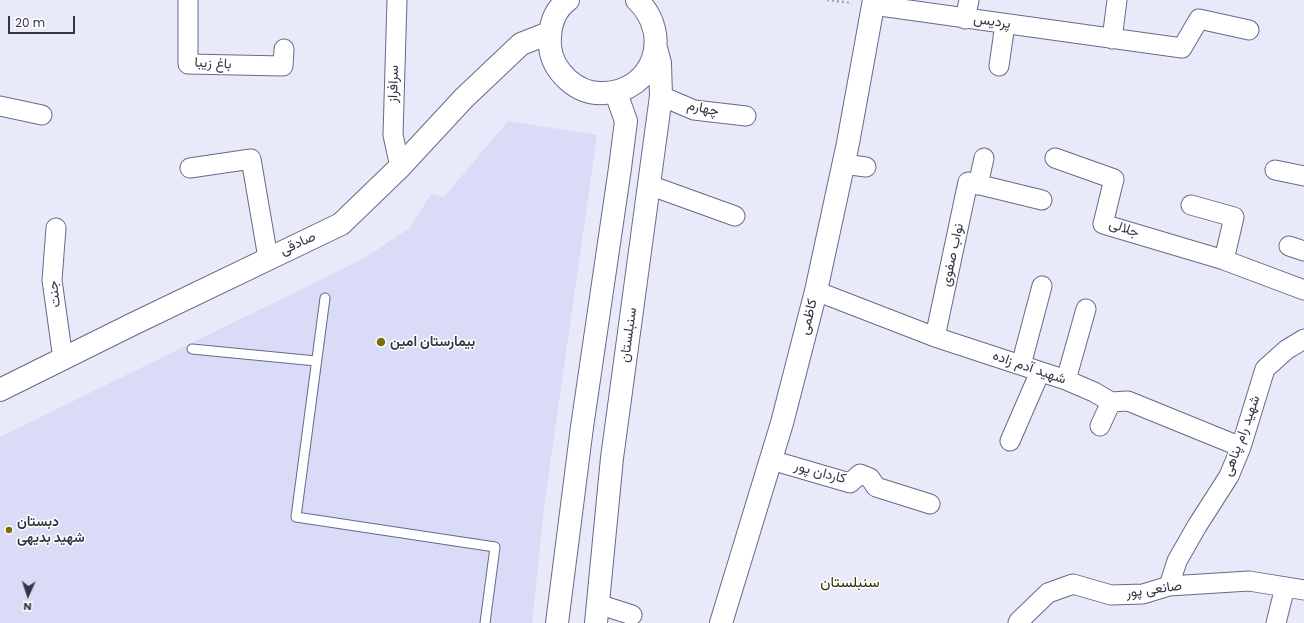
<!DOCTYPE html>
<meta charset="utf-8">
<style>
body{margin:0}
#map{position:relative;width:1304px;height:623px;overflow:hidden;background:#e8e9f9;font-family:Poppins,sans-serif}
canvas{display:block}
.north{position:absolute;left:8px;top:575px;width:40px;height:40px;-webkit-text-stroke:3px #fff;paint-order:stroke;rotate:183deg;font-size:11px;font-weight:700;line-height:16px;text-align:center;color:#343544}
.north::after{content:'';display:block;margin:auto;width:14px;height:18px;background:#343544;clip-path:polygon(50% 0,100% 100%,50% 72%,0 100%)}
.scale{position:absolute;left:8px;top:16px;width:67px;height:18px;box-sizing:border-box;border:2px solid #343544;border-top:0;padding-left:5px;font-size:12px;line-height:14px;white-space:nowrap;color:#343544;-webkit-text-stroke:3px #fff;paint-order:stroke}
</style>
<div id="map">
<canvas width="1304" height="623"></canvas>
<div class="north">N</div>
<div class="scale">20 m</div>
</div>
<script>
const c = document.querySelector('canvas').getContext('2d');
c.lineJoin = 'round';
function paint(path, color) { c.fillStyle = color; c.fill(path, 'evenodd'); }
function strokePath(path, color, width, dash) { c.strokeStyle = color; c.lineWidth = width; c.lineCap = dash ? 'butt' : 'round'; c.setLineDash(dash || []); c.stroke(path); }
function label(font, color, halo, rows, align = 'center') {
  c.font = font + ' Poppins,Vazirmatn,sans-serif'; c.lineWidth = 3; c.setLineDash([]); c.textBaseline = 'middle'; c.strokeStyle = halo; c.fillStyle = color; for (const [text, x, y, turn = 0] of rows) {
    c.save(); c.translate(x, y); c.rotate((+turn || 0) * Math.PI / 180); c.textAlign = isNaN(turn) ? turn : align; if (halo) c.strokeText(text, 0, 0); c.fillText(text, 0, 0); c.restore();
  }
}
const built = new Path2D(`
 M508,121L597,135L544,507L532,623H0V437L363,259L410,228L431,194L444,197Z`);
const path = new Path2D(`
 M827,0L852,3`);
const lane = new Path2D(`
 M325,298L296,517L495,547L485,623
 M192,349L316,361`);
const street = new Path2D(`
 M188,0V64L283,66L284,49
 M397,0L393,135L400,167
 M873,5L1182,48L1199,19L1249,30
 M965,19L969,0
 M1112,39L1117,0
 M999,66L1005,24
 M661,96L694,110L746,116
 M0,106L42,115
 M1055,158L1114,179L1103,224L1224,260L1304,290
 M843,164L866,167
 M190,168L251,159L268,258
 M1275,170L1304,176
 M649,185L735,216
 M978,185L984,158
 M1191,205L1234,217L1224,260
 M56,228L52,280L63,359
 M1289,246L1304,251
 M816,291L935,337L1066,380L1094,392L1111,402L1128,401L1241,447
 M935,337L968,182L1042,200
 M1021,365L1042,286
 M1066,380L1086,309
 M1100,426L1111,402
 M1010,441L1040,372
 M771,460L850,483L860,474L870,478L876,487L930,504
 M1169,586L1177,561L1197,526L1229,476L1241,447L1265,369L1286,350L1304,339
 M598,604L632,615
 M1018,623L1019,621L1048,593L1073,584L1111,595L1143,594L1169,586L1249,581L1304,590
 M1276,623L1285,587`);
const secondary = new Path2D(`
 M568,0C553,11 549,29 550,46C551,60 558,71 568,80C578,89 590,94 604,93C654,91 673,35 637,0
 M0,390L133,324L341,224L400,167L464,98L521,44L549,33
 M557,623L582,427L620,168L626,121L616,93
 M596,623L612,458L661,96L660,63L656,48
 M721,623L782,423L816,291L848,143L874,0`);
const markers = [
 [381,342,5,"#796e0b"],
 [9,530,4,"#796e0b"]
];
const streetNames = [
 ["پردیس",992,22,8],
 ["باغ زیبا",213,64,3],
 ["سرافراز",394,84,-88],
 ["چهارم",703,109,12],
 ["جلالی",1124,229,19],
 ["صادقی",298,244,-25],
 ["نواب صفوی",953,255,-78],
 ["جنت",55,294,-96],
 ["کاظمی",809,317,-76],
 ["سنبلستان",629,335,-82],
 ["شهید آدم زاده",1029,368,19],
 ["شهید رام پناهی",1242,436,-70],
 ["کاردان پور",820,473,15],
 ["صانعی پور",1154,590,-8]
];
const poiNames = [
 ["بیمارستان امین",390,342],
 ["دبستان",17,522],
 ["شهید بدیهی",17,538]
];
const neighbourhoodNames = [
 ["سنبلستان",850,583]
];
paint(built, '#d9dbf7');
strokePath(lane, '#68698b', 11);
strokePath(street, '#68698b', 21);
strokePath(secondary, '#68698b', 24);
strokePath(path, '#a2a3b3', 2.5, [2, 3]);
strokePath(lane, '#fff', 9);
strokePath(street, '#fff', 19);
strokePath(secondary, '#fff', 22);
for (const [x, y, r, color] of markers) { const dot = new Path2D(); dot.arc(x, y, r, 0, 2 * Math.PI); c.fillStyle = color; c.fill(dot); strokePath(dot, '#fff', 1.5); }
label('14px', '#343544', '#fff', streetNames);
label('bold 14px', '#343544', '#fff', poiNames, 'left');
label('15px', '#332e02', '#fff', neighbourhoodNames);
</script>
